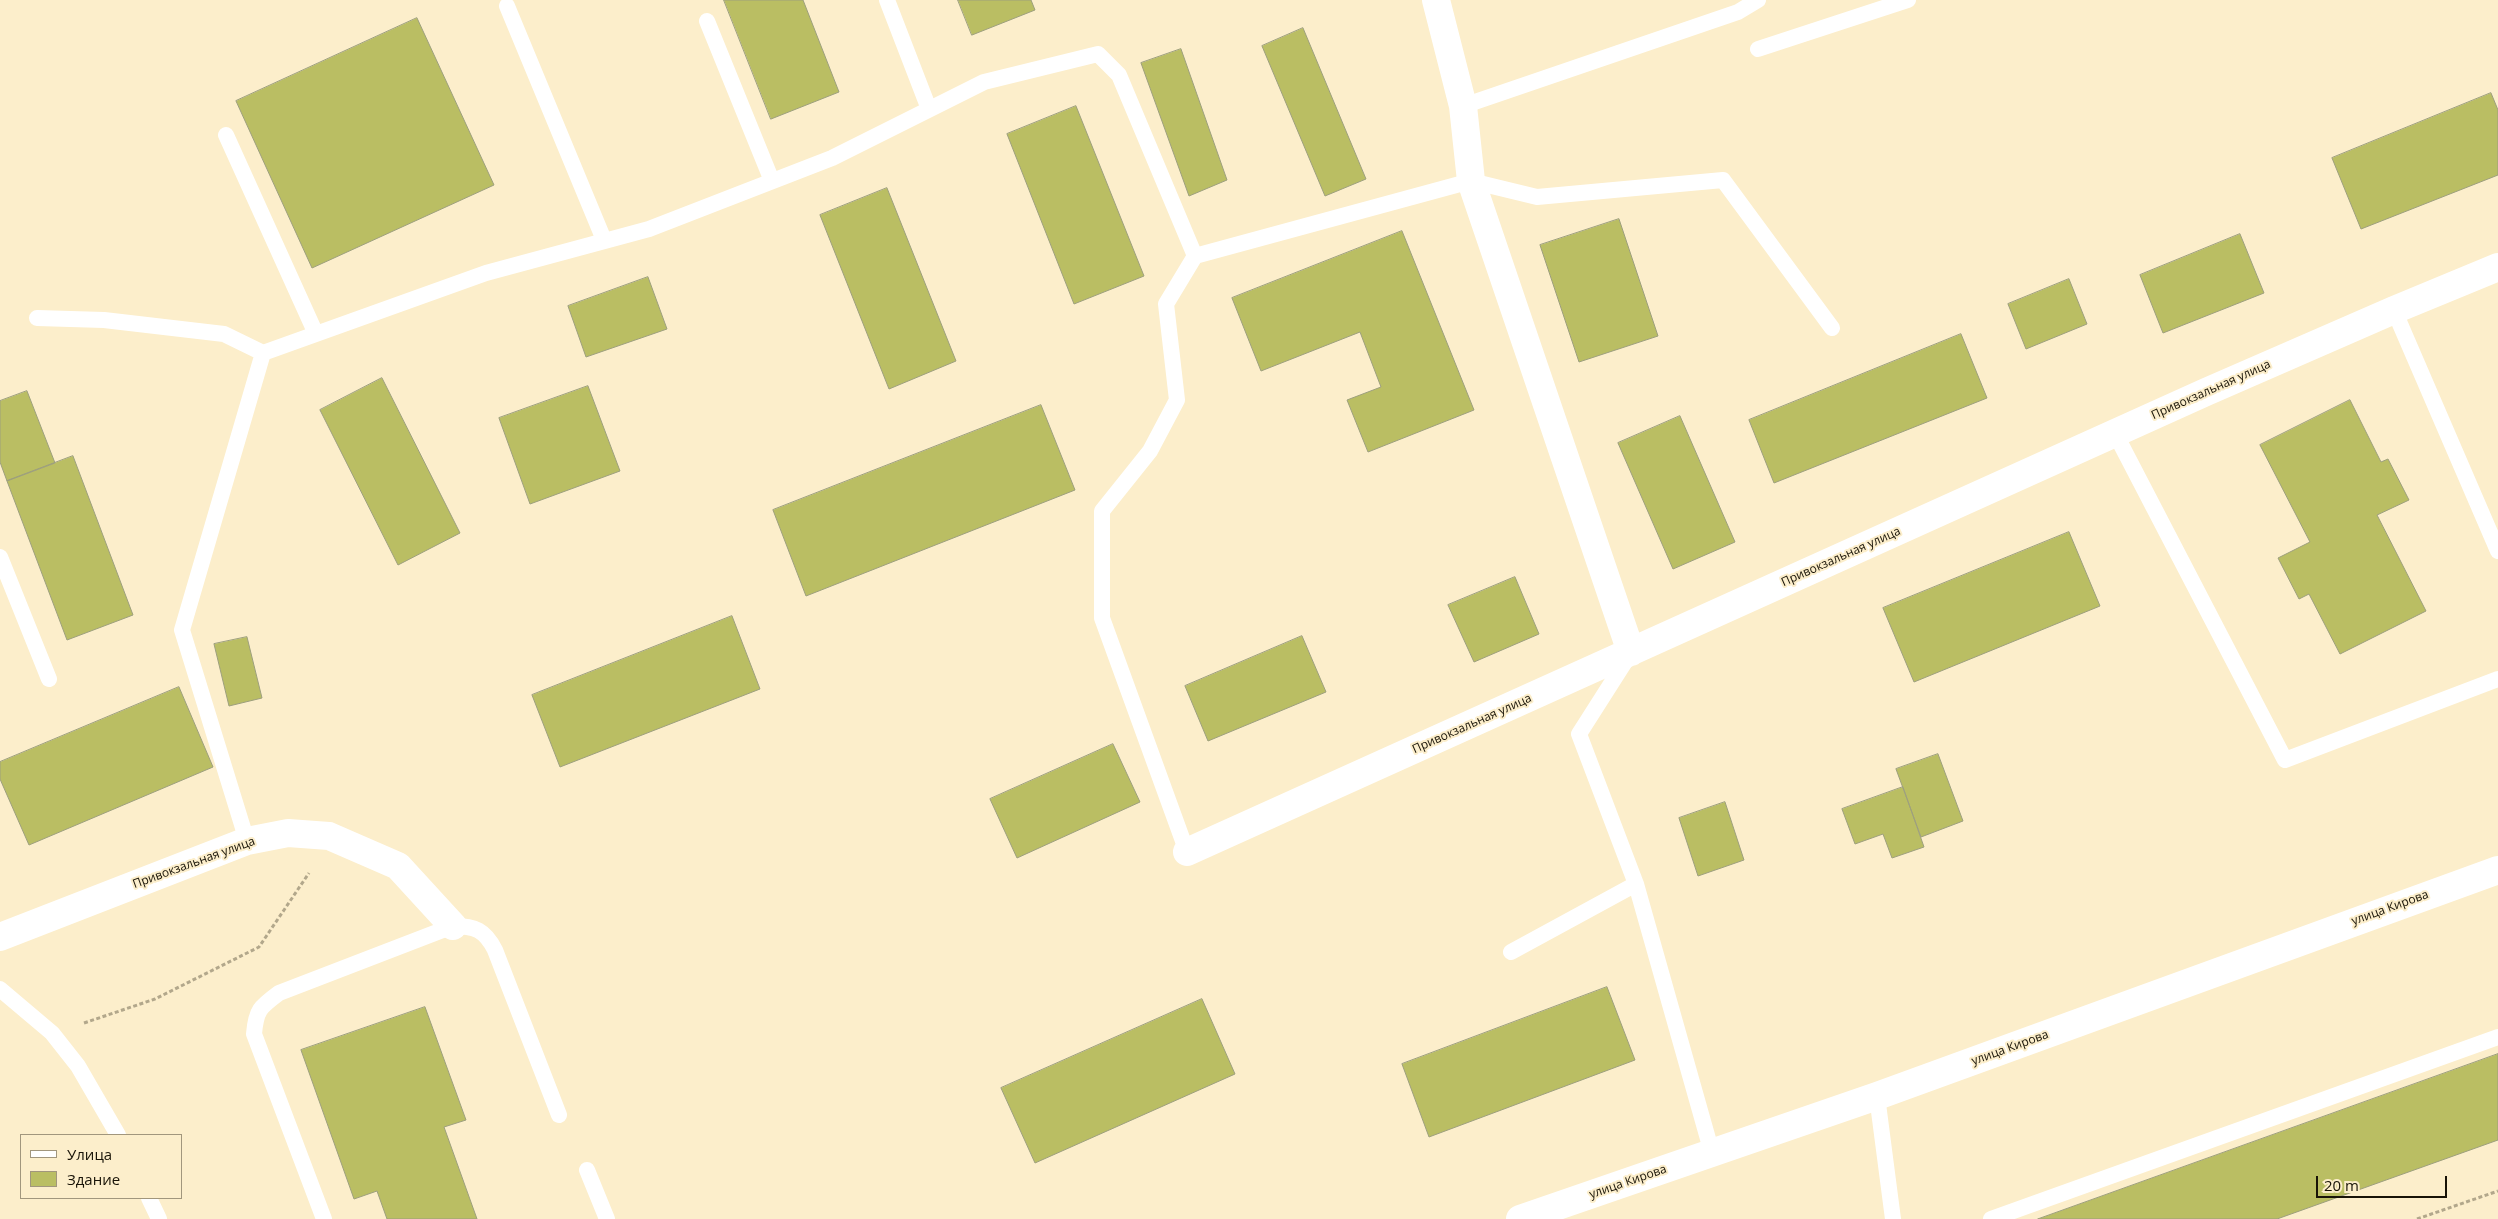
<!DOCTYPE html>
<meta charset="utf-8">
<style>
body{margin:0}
#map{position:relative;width:2498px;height:1219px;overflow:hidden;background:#fceecb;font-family:"Open Sans",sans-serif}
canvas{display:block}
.legend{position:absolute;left:20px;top:1134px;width:162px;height:65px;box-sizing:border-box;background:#fceecb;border:1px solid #a1967d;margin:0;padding:6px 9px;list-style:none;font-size:15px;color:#181307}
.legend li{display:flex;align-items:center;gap:10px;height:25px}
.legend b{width:25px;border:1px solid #a1967d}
.scale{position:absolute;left:2316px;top:1176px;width:131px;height:22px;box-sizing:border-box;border:2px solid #181307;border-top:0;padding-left:6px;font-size:15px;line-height:18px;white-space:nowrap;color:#181307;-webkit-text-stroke:4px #fceecb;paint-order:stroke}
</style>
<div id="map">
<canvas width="2498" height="1219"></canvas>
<ul class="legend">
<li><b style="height:6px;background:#fff"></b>Улица</li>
<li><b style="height:14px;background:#babe63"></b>Здание</li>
</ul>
<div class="scale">20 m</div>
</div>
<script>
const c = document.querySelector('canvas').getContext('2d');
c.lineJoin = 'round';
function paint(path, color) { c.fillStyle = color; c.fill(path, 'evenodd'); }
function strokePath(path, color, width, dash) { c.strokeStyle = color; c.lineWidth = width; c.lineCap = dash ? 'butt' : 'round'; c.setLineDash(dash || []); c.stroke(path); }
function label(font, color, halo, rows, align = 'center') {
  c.font = font + ' "Open Sans",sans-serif'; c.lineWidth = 4; c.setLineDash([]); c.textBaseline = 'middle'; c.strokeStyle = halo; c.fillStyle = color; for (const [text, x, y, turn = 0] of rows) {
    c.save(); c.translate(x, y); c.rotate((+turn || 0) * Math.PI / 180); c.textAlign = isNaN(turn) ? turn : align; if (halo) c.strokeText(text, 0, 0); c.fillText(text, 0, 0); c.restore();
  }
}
const building = new Path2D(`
 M724,0H803L839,92L771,119Z
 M958,0H1031L1035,10L972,35Z
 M417,18L494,185L312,268L236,101Z
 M1303,28L1366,179L1325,196L1262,46Z
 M1181,49L1227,180L1189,196L1141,63Z
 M2491,93L2498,110V175L2361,229L2332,158Z
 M1076,106L1144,276L1074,304L1007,134Z
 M887,188L956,361L889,389L820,215Z
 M1619,219L1658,336L1579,362L1540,245Z
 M1402,231L1474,410L1368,452L1347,400L1381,387L1360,332L1261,371L1232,298Z
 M2240,234L2264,293L2163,333L2140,275Z
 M648,277L667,329L586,357L568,306Z
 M2069,279L2087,324L2026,349L2008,304Z
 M1961,334L1987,398L1774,483L1749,420Z
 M382,378L460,533L398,565L320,410Z
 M588,386L620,471L530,504L499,418Z
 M27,391L55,463L7,481L0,462V401Z
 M2350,400L2381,462L2388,459L2409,500L2377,515L2426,611L2340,654L2309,594L2299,599L2278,558L2310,542L2260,445Z
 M1041,405L1075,490L806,596L773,510Z
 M1680,416L1735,542L1673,569L1618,443Z
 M73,456L133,615L67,640L7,481Z
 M2069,532L2100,606L1914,682L1883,608Z
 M1515,577L1539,634L1474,662L1448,605Z
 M732,616L760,689L560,767L532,695Z
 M1302,636L1326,692L1208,741L1185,686Z
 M247,637L262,698L229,706L214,644Z
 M179,687L213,767L29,845L0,779V762Z
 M1113,744L1140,802L1017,858L990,799Z
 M1938,754L1963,821L1921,837L1896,769Z
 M1903,787L1924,847L1892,858L1883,834L1855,844L1842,809Z
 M1725,802L1744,860L1698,876L1679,818Z
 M1607,987L1635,1060L1429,1137L1402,1064Z
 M1202,999L1235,1074L1035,1163L1001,1088Z
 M425,1007L466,1120L444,1127L477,1219H387L377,1191L354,1199L301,1050Z
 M2498,1054V1140L2277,1219H2038Z`);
const path = new Path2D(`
 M84,1023L155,999L259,947L309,873
 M2417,1219L2498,1191`);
const lane = new Path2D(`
 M887,0L929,109
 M507,6L604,240
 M707,21L772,181
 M1758,49L1908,0
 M1463,106L1738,12L1758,0
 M226,135L316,334
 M2394,310L2498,551
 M37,318L104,320L224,334L263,353
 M2115,433L2285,760L2498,679
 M0,557L49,679
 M1630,654L1579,734L1636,884L1712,1153
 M247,841L182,630L263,353L486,273L649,229L832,158L984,82L1098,54L1119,75L1195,256
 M1187,852L1102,618V511L1150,451L1177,400L1166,304L1195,256L1471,181L1537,197L1723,180L1832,328
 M1511,952L1636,884
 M0,989L52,1033L78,1066L118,1135
 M1877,1096L1893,1219
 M587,1170L607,1219
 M149,1198L159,1219
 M324,1219L254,1034C256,1010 260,1007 279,993L453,926C475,926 485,930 495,950L559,1115
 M1991,1219L2498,1037`);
const street = new Path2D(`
 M1436,0L1463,106L1471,181L1631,652
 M1187,852L2206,392L2394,310L2498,267
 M0,937L247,841L288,833L329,836L398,866L453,926`);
const secondary = new Path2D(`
 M1520,1219L1877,1096L2498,870`);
const streetNames = [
 ["Привокзальная улица",2211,390,-24],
 ["Привокзальная улица",1841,557,-24],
 ["Привокзальная улица",1472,724,-24],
 ["Привокзальная улица",194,863,-20],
 ["улица Кирова",2390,908,-20],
 ["улица Кирова",2010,1048,-20],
 ["улица Кирова",1628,1182,-19]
];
paint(building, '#babe63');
strokePath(building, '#9d9f7d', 1);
strokePath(path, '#b2a78b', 3, [4, 2.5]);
strokePath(lane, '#fff', 16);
strokePath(street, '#fff', 28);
strokePath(secondary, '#fff', 28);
label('12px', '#181307', '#fceecb', streetNames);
</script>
